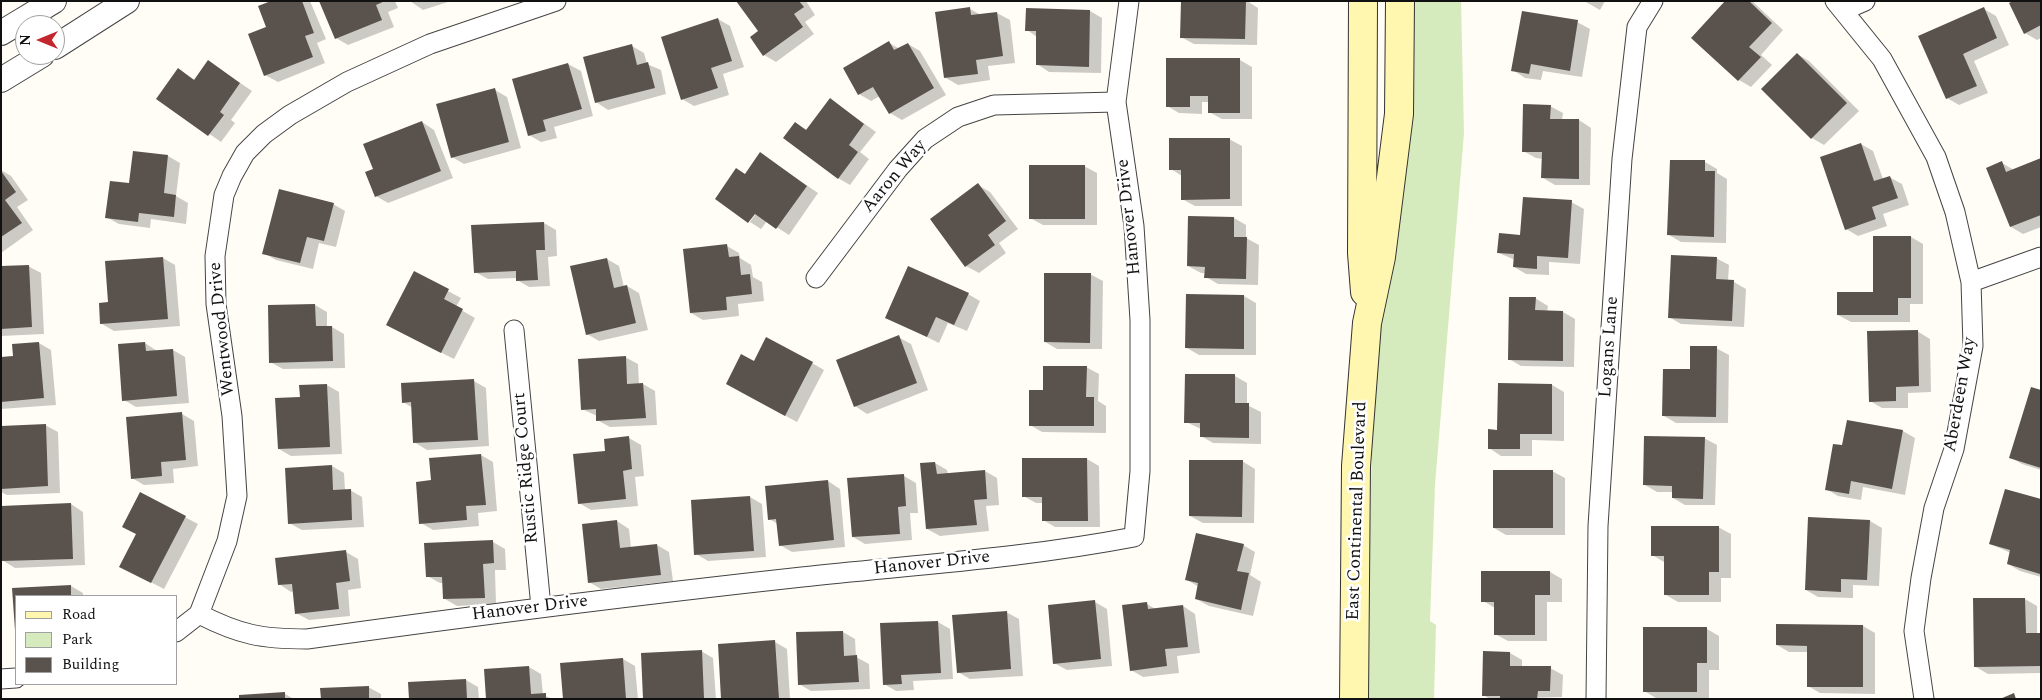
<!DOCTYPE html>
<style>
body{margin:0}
#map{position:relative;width:2042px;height:700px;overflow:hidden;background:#fffdf5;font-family:Spectral,serif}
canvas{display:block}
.frame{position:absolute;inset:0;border:2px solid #111;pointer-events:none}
.legend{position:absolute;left:15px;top:595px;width:162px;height:90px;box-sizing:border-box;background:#fff;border:1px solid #a0a0a0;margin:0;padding:6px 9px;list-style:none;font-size:15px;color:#111}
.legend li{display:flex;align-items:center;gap:10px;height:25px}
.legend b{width:25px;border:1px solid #a0a0a0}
.north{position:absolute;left:15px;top:15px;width:50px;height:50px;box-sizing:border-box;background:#fff;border:1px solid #a0a0a0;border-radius:50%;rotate:270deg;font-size:14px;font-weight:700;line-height:20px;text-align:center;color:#111}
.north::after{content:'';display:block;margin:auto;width:18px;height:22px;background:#c4262e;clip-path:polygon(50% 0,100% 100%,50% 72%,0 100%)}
</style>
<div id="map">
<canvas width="2042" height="700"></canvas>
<div class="frame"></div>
<ul class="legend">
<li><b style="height:6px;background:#fff6b0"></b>Road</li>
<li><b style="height:14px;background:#d5ebbd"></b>Park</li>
<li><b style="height:14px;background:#5a524d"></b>Building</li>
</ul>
<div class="north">N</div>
</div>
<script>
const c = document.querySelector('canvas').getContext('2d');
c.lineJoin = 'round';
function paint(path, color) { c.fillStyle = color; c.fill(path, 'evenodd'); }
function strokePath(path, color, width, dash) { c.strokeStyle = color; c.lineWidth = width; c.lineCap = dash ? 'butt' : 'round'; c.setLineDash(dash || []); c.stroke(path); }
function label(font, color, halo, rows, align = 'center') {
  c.font = font + ' Spectral,serif'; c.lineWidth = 5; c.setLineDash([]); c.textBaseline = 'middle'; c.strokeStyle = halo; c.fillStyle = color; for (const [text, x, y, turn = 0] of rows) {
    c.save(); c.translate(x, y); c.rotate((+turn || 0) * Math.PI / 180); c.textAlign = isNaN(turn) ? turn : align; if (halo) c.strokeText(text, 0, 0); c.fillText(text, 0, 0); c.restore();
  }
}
const green = new Path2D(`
 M1409,1H1461L1464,133L1435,485L1430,621L1436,625L1434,699H1366L1374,358Z`);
const shadow = new Path2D(`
 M275,1H310L326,39L317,43L325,63L278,82L265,75L268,28Z
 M321,1H395L398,8L388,12L394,27L348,45L336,38Z
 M410,1H451L423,10Z
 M739,1H806L815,15L805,22L814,34L776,62L764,55L760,31Z
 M1182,1H1247L1258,8L1257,45L1194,44L1181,37Z
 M1584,1H1605L1600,10Z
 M1726,1H1752L1783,30L1761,55L1772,65L1751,87L1739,80L1693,38Z
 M2041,1V38L2037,40L2025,33Z
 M970,9L981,15L997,13L1010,20L1015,63L988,66L990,80L958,85L946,78Z
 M1984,9L1996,16L2009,45L1974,61L1988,93L1959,105L1947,98L1920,36Z
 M1090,11L1102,18L1101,73L1049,72L1037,64V37L1027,30Z
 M718,19L730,26L744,67L723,74L729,95L694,106L682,99Z
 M1577,22L1590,29L1582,77L1543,71L1541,80L1525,78L1513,70Z
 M889,43L900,49L908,44L920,51L946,95L902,120L890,113L880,96L871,101L859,94Z
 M632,46L644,53L647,64L661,70L666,94L608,110L596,102Z
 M1797,54L1809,61L1859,111L1824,145L1812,138L1763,89Z
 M1240,60L1252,67V119H1222L1209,112V102H1202V114L1179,113L1167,106Z
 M208,61L252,91L231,120L235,123L221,142L158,98L178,70L195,80Z
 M568,64L581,71L593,116L554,127L557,138L541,142L529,135Z
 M495,90L507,97L521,148L464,164L452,157Z
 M830,99L876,132L860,152L869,159L850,185L838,178L796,124L807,130Z
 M1550,106L1563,113L1562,120H1579L1591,128L1590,185H1555L1543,178V159L1536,158L1523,151Z
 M422,122L434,130L453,178L388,203L376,196L375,170Z
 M1229,139L1242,146V206H1195L1182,199V176L1171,169Z
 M1861,144L1873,151L1883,179L1889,177L1902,184L1909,205L1883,214L1887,226L1858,236L1846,229Z
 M134,152L168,156L180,163L176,196L188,203L186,224L151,219L150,228L119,224L106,217L130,184Z
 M761,154L818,193L789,235L767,221L761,229L750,222L759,209L746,175Z
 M2041,159V227L2023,234L2011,227L2002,163L2014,170Z
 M1705,162L1717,169V173L1727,179L1726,243L1681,242L1669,235Z
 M1084,166L1097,173V225H1043L1030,218Z
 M1,170L11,176L28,200L17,207L33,230L1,253Z
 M978,185L990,192L1018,229L999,243L1006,253L979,273L966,266L931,220Z
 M1571,202L1584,209L1580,264L1549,262V275L1526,274L1514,267L1515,260L1499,253Z
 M333,204L345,211L336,247L319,243L313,269L276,260L264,253Z
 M1234,218L1246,225V238L1259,245L1258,285L1218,284L1206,277V273H1201L1188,266Z
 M544,223L556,230L557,256L548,257L550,286L529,287L517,280V278L488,279L475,272Z
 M1911,237L1923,244V304H1910V322H1851L1838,315L1874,294Z
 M727,246L739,253L740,258L751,265L753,277L762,282L764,301L738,304L739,316L703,320L691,313Z
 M163,258L175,265L180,326L114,331L102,324L110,303Z
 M1716,258L1729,265L1728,281L1734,282L1746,289L1744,327L1681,324L1669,317Z
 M607,259L619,266L624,287L627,286L639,293L648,330L599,341L587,334Z
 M28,266L41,273L44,334L1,336V280Z
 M414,273L461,298L456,307L475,318L454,359L400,332Z
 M1090,274L1103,281L1102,349H1057L1045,342Z
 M968,294L980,301L967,331L948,323L939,343L886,317Z
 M1187,296H1244L1256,303V355H1199L1187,348Z
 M1535,298L1548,306L1547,312H1563L1575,319L1574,367L1521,366L1509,359Z
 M315,305L327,312V327H332L344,334L345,368L283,369L270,362Z
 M1917,331L1930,339L1931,392L1908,393V408H1882L1870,401Z
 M898,337L911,344L928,390L867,414L855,406Z
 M39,343L51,350L56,405L1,409V358L15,357Z
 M145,343L157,351L173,350L185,357L189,403L136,407L124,400Z
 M1716,348L1729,355L1728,423H1676L1664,416L1691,371Z
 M625,357L638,364L639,385L643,384L655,391L657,425L610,427L597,420V416L582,409Z
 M754,362L812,363L824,370L797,422L739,391Z
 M1086,367L1099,374L1098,401L1106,406V433L1042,432L1030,425L1044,391Z
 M1235,376L1247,383V405L1261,412V444L1213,443L1201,436V429L1186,422Z
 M474,381L486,388L489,446L427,450L414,442L413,408L403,402Z
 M327,385L339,392L342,454L291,456L279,449L301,398L300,386Z
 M1552,385L1564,392V441L1532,440V456H1501L1489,448L1498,431Z
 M2041,391V470L2022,464L2010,457Z
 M182,414L194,421L198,466L173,469L174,483L144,485L132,478Z
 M1848,421L1903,431L1915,438L1905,495L1863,487L1861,500L1838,496L1826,489L1843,447Z
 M45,425L58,432L60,493L7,495L1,492V427Z
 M629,438L641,445L644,476L635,477L638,506L591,510L579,503L606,452Z
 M1704,438L1717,445L1715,505H1685L1673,498V492H1657L1645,485Z
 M481,455L493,462L497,511L478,513L479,526L433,530L421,523L432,481Z
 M1023,459H1087L1099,466L1100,527H1055L1043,520V503H1036L1023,496Z
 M1242,461L1255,469L1254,523H1203L1190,516Z
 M935,463L947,470L948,475L985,471L997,478L999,505L986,506L989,531L940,536L927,529Z
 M332,466L344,473L345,490H350L362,497L364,527L302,530L289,523Z
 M1552,471L1565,478V535H1506L1494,528Z
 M904,476L916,483L918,513H910L912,540L865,544L853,537Z
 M828,481L840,489L845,547L792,552L780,545L778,524L769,519Z
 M141,494L198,524L164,589L133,573Z
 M750,497L762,504L766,557L708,561L696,554Z
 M2041,501V577L2020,571L2008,564L2011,553L1990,544Z
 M71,504L83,512L85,565L15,568L2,560Z
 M617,521L629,529L631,548L657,545L669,552L673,581L601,589L589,582Z
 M1870,521L1882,528L1879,586L1853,585V598L1818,597L1806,590Z
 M1718,527L1731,534V578H1721V602H1678L1666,595L1664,562L1652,555Z
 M493,542L505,549L506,570H495L496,604L457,606L445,599L444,583H440L427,576Z
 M1243,545L1255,552L1250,575L1261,582L1253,616L1209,606L1196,599L1199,587L1187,580Z
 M346,552L358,559L361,588L348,590L350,616L309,620L296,613L294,591L291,592L279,584Z
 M1483,572H1550L1562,579V602H1547V641H1508L1495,634V608L1483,601Z
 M71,586L83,593V596H16V634L14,589Z
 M2025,599L2037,606V635H2041V673L1988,674L1976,667Z
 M1095,602L1107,609L1112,666L1067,670L1054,663Z
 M1147,604L1157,610L1183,606L1195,614L1200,653L1177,656L1179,673L1143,677L1131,670Z
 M1006,612L1019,619L1023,676L970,679L958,672Z
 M938,622L950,629L953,679L913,681L914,690L896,691L884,684Z
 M1863,626L1875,633V694L1820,693L1808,686V652H1789L1777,645Z
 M1644,628L1707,629L1719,636V670H1709V699L1656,698L1644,691Z
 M843,632L855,639L856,657L869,664L870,689L811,691L799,684Z
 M775,642L787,649L790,699H722Z
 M701,651L713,658L716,699H645Z
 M1510,653L1522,660V667L1550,668L1563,675L1562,697L1490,699L1483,695Z
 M623,659L635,666L638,699H564Z
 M529,667L541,674L543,695L553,699H487Z
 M466,680L478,687L479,699H410Z
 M368,687L381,694V699H322Z
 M285,694L294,699H240Z`);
const building = new Path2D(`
 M271,1H302L314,33L305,36L313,57L264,76L248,34L266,27L258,6Z
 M319,1H385L376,5L382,20L335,39Z
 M736,1H799L804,7L794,14L803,27L763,56L750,37L758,31Z
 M1181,1H1246L1245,39L1180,38Z
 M1725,1H1749L1772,23L1749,47L1761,57L1738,81L1691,38Z
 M2013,1H2041V25L2024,34L2009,3Z
 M970,7L971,15L997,12L1003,56L976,60L978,74L944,78L935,12Z
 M1984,7L1997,38L1963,54L1977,86L1946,99L1918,36Z
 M1026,8L1090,10L1089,67L1036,65V31H1025Z
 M1522,11L1578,20L1570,71L1531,64L1529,74L1511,71Z
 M718,18L732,61L711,68L718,88L681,100L661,37Z
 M889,41L894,50L908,43L934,88L889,114L873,87L858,95L843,68Z
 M632,44L637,65L648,62L655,88L595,103L583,57Z
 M1797,53L1847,103L1811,139L1761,89Z
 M1166,58H1240V113H1208V96H1190V107H1166Z
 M208,60L240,83L220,112L224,115L208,136L156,99L178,68L194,80Z
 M568,63L582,109L543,120L546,131L528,136L512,79Z
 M495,88L509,142L451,158L436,104Z
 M830,98L864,124L849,145L858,152L838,179L783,138L795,122L806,130Z
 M1523,104L1551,105L1550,119H1579V179L1541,178L1542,152H1522Z
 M422,121L441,171L375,197L365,172L373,169L363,144Z
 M1169,138H1230V199L1181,200V170H1169Z
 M1861,143L1874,181L1890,176L1898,198L1872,207L1876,219L1845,230L1820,157Z
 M133,151L168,155L164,193L176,195L174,217L139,213L138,222L105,218L110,181L129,183Z
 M760,152L807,186L776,229L755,214L748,223L715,199L736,168L745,174Z
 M2041,158V215L2010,227L1986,168L2002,161L2006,172Z
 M1670,160H1705V171H1715L1714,237L1667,235Z
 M1029,165H1085V219H1029Z
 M1,171L16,192L5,200L22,223L1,237Z
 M978,183L1006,221L988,235L995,245L965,267L930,219Z
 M279,189L334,203L324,241L307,237L300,263L262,254Z
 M1523,197L1572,200L1568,258L1537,256V269L1513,267L1514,254L1497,253L1499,233L1520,235Z
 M1188,216L1234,217V237H1247L1246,279L1204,278L1205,267L1187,266Z
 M544,222L545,250H536L538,280L516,281V271L474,273L471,225Z
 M1873,236H1911V298H1898V315H1837V292H1873Z
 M727,244L729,257L739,256L741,275L750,274L752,294L726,297L727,310L690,313L683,249Z
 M1671,255L1717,257L1716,279L1734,280L1732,321L1668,318Z
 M163,257L168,319L100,324L99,303L108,302L105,261Z
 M607,258L614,288L627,285L636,323L586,335L570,266Z
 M29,265L32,327L1,329V266Z
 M908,266L969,293L954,325L936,317L927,337L885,318Z
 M414,271L449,289L444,299L463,309L441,353L386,325Z
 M1044,273H1091L1090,343L1044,342Z
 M1186,294L1244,295V349L1185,348Z
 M1509,297H1536L1535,310L1563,311V361L1508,360Z
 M315,304L316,326H332L333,361L269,363L268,305Z
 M1918,330L1919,386L1896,387V401L1869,402L1867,331Z
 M899,335L917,383L854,407L836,360Z
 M766,337L813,362L785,416L726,384L741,354L754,361Z
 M39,342L44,398L1,402V357L13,356L12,344Z
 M145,342L146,351L173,349L177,396L122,401L118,344Z
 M1690,346H1717L1716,417L1662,416L1663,369H1690Z
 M626,356L627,384L643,383L646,418L596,421V409L581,410L578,359Z
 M1043,366H1087L1086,397H1094V426H1029V390H1043Z
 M1185,374H1235V403H1249V438L1200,437V423H1184Z
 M474,379L478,440L413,443L411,402L402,403L401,383Z
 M1498,383L1552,384V434H1520V449H1488V429L1497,430Z
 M327,384L330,447L278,449L275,398L300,397L299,385Z
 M2031,387L2041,390V468L2009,458Z
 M182,412L186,460L161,462L162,476L131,479L126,417Z
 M1847,420L1903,430L1892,489L1851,481L1849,494L1825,490L1833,444L1842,445Z
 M46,424L48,486L1,489V426Z
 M629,436L632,469L623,471L626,499L578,504L573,454L605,451L604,439Z
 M1644,436L1705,437L1703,499L1672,498V486L1643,485Z
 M481,454L486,505L466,506L467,520L419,524L416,482L431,480L429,458Z
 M1022,458H1087L1088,521H1042V497H1022Z
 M1189,460H1243L1242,517L1189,516Z
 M935,462L937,474L985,470L987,499L974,500L977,525L926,529L920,463Z
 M332,465L333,490L351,489L352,520L288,524L285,468Z
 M1493,470H1553V528H1493Z
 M904,474L906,506L898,507L900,534L852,537L847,478Z
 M828,480L834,540L779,546L776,519L768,520L765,486Z
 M2005,489L2041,499L2040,574L2007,564L2010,550L1989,544Z
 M140,492L186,516L151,583L119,567L136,534L122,527Z
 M750,496L754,551L694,555L691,500Z
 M71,503L73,559L1,561V506Z
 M1808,517L1870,520L1867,580L1841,579V592L1805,590Z
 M617,520L620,548L657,544L661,575L588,583L582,524Z
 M1651,526H1719V572H1709V595H1664V556H1651Z
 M1196,533L1244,544L1237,571L1249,573L1241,610L1195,599L1198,583L1185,580Z
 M493,540L494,563L483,564L485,598L443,599L442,577H426L424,543Z
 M346,550L350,581L336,583L339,609L295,614L292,584L278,585L275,558Z
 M1481,571H1550V595H1535V635H1494V602H1481Z
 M71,585V596H16V629L15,630L12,588Z
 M1973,598H2025L2026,633H2041V666L1974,667Z
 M1095,600L1101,659L1053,664L1048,605Z
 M1147,602L1148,609L1183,605L1188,647L1165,649L1167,666L1130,671L1122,605Z
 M1007,611L1011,669L957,673L952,615Z
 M938,621L941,673L901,675L902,684L883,685L880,623Z
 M1776,624L1863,625V687H1807V646L1776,645Z
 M1643,627H1707V663H1697V692H1643Z
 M843,631L844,656L857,655L859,682L798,685L796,632Z
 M775,640L779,699H721L718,644Z
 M702,650L704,698L643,699L641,653Z
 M1483,651L1510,652V666H1551L1550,691H1538L1537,699H1500V696H1482Z
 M623,658L626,699H563L560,663Z
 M529,666L531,694L546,693V699H486L484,669Z
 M466,679L467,699H409L408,682Z
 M369,686V699H321L320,688Z
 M285,692V699H239V695Z
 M2014,693L2016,699H2000Z`);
const minor = new Path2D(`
 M1835,1L1882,59L1936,157L1955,212L1971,282L1973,346L1954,449L1934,508L1921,578L1914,631L1924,699
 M1844,10L1865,1
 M816,278L898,169L925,139L958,117L994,105L1116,102
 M1971,282L2041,257
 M514,330L541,607
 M199,614C240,635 262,639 307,639C472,616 637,595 802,577C913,565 1025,558 1134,537L1140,471V320L1134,226L1116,102L1129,1
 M176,632L199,614L227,541L237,496L232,416L216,304L215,256L224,195L232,176L245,153L264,134L290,115L347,82L430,44L556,1
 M1,679L16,678
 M1596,699L1598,526L1622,159L1637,27L1653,1`);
const tertiary = new Path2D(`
 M1,33L54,1
 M55,47L127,1
 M1,80L42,55`);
const secondary = new Path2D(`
 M1363,1L1362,253L1365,292
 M1354,699L1356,466L1367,323L1381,257L1399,114L1400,1`);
const streetNames = [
 ["Aaron Way",895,177,-50],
 ["Hanover Drive",1130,217,-96],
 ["Wentwood Drive",223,329,-96],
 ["Logans Lane",1610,347,-86],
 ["Aberdeen Way",1961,395,-80],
 ["Rustic Ridge Court",527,468,-95],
 ["East Continental Boulevard",1358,511,-88],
 ["Hanover Drive",932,564,-6],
 ["Hanover Drive",530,609,-7]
];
paint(green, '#d5ebbd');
paint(shadow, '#0003');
paint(building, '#5a524d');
strokePath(minor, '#444', 21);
strokePath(tertiary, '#444', 26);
strokePath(secondary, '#333', 30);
strokePath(minor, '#fff', 19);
strokePath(tertiary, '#fff', 24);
strokePath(secondary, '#fff6b0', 28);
label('18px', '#111', '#fff', streetNames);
</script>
